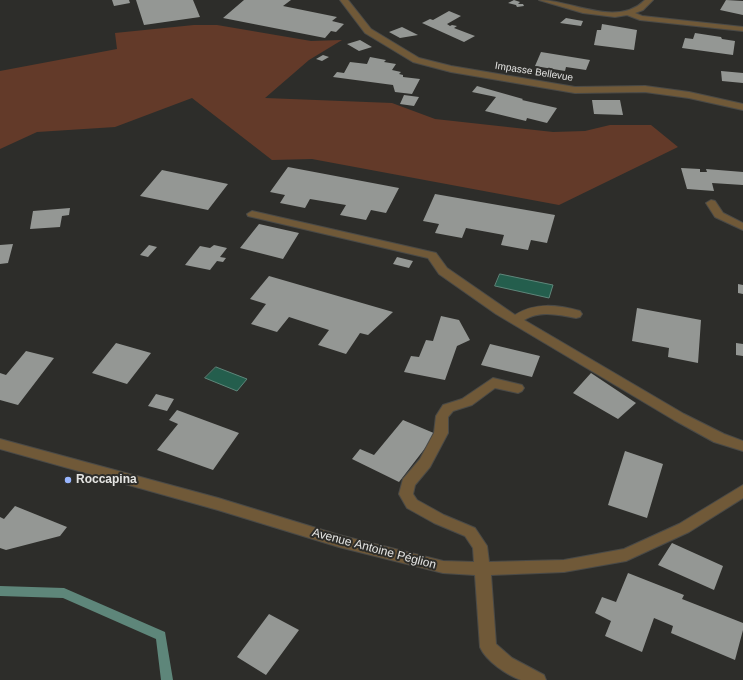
<!DOCTYPE html>
<meta charset="utf-8">
<style>
body{margin:0}
canvas{display:block;background:#2d2d2a}
</style>
<canvas width="743" height="680"></canvas>
<script>
const c = document.querySelector('canvas').getContext('2d');
c.lineJoin = 'round';
function paint(path, color) { c.fillStyle = color; c.fill(path, 'evenodd'); }
function strokePath(path, color, width, dash) { c.strokeStyle = color; c.lineWidth = width; c.lineCap = dash ? 'butt' : 'round'; c.setLineDash(dash || []); c.stroke(path); }
function label(font, color, halo, rows, align = 'center') {
  c.font = font + ' Helvetica,sans-serif'; c.lineWidth = 4; c.setLineDash([]); c.textBaseline = 'middle'; c.strokeStyle = halo; c.fillStyle = color; for (const [text, x, y, turn = 0] of rows) {
    c.save(); c.translate(x, y); c.rotate((+turn || 0) * Math.PI / 180); c.textAlign = isNaN(turn) ? turn : align; if (halo) c.strokeText(text, 0, 0); c.fillText(text, 0, 0); c.restore();
  }
}
const green = new Path2D(`
 M194,25H217L311,41L342,40L309,60L265,98L392,103L435,119L553,132L585,131L610,125H651L678,147L559,205L312,159L272,160L192,98L115,127L37,132L0,149V71L117,49L115,33Z`);
const water = new Path2D(`
 M500,274L553,285L549,298L495,286Z
 M216,367L247,379L237,391L205,378Z`);
const stream = new Path2D(`
 M0,586L64,588L165,632L173,680H161L156,639L63,598L0,596Z`);
const building = new Path2D(`
 M112,0H129L130,3L114,6Z
 M136,0H193L200,17L144,25Z
 M244,0H291L283,6L337,17L332,21L344,24L336,32L331,31L325,38L223,18Z
 M514,0L520,2L518,4H523L524,6L517,7L516,5L508,3Z
 M726,0L743,1V15L720,10Z
 M449,11L461,16L447,24L450,26L452,25L457,26L454,28L475,36L464,42L422,23L430,19L433,20Z
 M566,18L577,20L583,21L581,26L560,23Z
 M602,24L637,30L634,50L594,45L597,30H601Z
 M402,27L418,35L400,38L389,32Z
 M695,33L721,37L722,39L735,41L733,55L682,48L685,38L693,39Z
 M360,40L372,47L359,51L347,44Z
 M541,52L590,60L586,70L566,67L565,71L535,66Z
 M323,55L329,57L322,61L316,59Z
 M370,57L386,60L384,62L396,64L392,70L401,72L399,74L403,75V77L420,79L412,94L395,92L393,85L333,77L337,72L344,73L350,62L367,64Z
 M721,71L743,73V83L722,81Z
 M477,86L523,99L522,100L557,108L547,123L527,118L526,121L485,111L496,97L472,92Z
 M404,95L419,97L414,106L400,104Z
 M592,100H620L623,115L594,114Z
 M288,167L399,188L386,213L371,210L366,220L340,215L346,205L310,199L305,208L280,203L285,195L270,192Z
 M681,168L700,169V172H707L706,169L743,172V185L712,183L714,191L687,189Z
 M162,170L228,184L208,210L140,196Z
 M435,194L555,215L547,243L531,240L528,250L501,245L504,235L466,228L462,238L435,233L439,224L423,221Z
 M70,208L69,215L62,216L60,227L30,229L33,211Z
 M259,224L299,233L283,259L240,248Z
 M13,244L8,263L0,264V245Z
 M149,245L157,247L148,257L140,255Z
 M214,245L227,248L220,257L226,258L223,262L217,261L210,270L185,265L200,246L210,248Z
 M397,257L413,261L409,268L393,264Z
 M269,276L393,312L368,335L360,333L346,354L318,345L329,330L289,317L277,332L251,324L266,304L250,299Z
 M738,284L743,285V294L738,293Z
 M637,308L701,320L698,363L668,357L669,348L632,341Z
 M441,316L459,320L470,340L457,346L445,380L404,372L411,356L419,357L426,340L433,341Z
 M116,343L151,353L127,384L92,373Z
 M736,343L743,344V356L736,355Z
 M490,344L540,356L532,377L481,365Z
 M26,351L54,358L18,405L0,400V373L6,375Z
 M591,373L636,403L618,419L573,393Z
 M156,394L174,399L167,411L148,406Z
 M177,410L239,433L213,470L157,450L178,424L169,420Z
 M403,420L436,434L399,482L352,459L360,449L374,455Z
 M625,451L663,464L647,518L608,505Z
 M15,506L67,527L60,536L6,550L0,548V517L4,519Z
 M672,543L723,566L714,590L658,565Z
 M628,573L684,595L682,599L743,623V630L735,660L671,633L673,626L654,618L642,652L605,636L611,621L595,613L602,597L616,602Z
 M269,614L299,630L266,675L237,657Z`);
const minor = new Path2D(`
 M340,0H348L371,29L419,58L451,66L575,87L645,86L689,92L743,104V110L689,98L645,92L575,93L451,72L413,62L365,33Z
 M539,0C572,0 617,28 645,0H653L643,10L635,13L642,16L743,27V31L640,20L627,15L615,17L583,13Z
 M711,200L715,201L723,213L743,223V230L715,217L706,203Z
 M252,211L436,253L447,268L515,315C535,302 558,305 580,311L582,314L580,317L576,318C558,315 541,310 524,320L684,414L724,434L743,441V451L714,442L674,420L496,314L439,274L428,258L248,216L247,214Z
 M493,378L522,385L524,388L522,391L518,393L495,388L472,405L453,411L448,417V433L430,467L415,485L413,494L417,500L444,515L475,528L487,546L489,562L564,560L624,549L679,524L743,485V498L689,532L626,561L564,572L491,575L496,644L512,658L544,675L546,680C539,680 528,680 521,680C507,675 486,661 480,647L475,575L443,573L339,547L218,510L0,449V439L218,498L339,535L443,561L474,562L473,548L465,536L434,523L407,508L399,494L403,479L420,459L434,433L436,416L443,405L462,399Z`);
const markers = [
 [68,480,4,"#98b5fd"]
];
const farStreetnames = [
 ["Impasse Bellevue",534,72,9]
];
const poiNames = [
 ["Roccapina",76,480]
];
const streetNames = [
 ["Avenue Antoine Péglion",374,549,15]
];
paint(green, '#633a29');
paint(water, '#245e4d');
strokePath(water, '#5e867a', 1);
paint(stream, '#5e867a');
paint(building, '#949794');
strokePath(minor, '#4a4a47', 2);
paint(minor, '#705938');
for (const [x, y, r, color] of markers) { const dot = new Path2D(); dot.arc(x, y, r, 0, 2 * Math.PI); c.fillStyle = color; c.fill(dot); strokePath(dot, '#2d2d2a', 1.5); }
label('10px', '#e4e4e2', '#2d2d2a', farStreetnames);
label('bold 12px', '#e4e4e2', '#2d2d2a', poiNames, 'left');
label('12px', '#e4e4e2', '#2d2d2a', streetNames);
</script>
